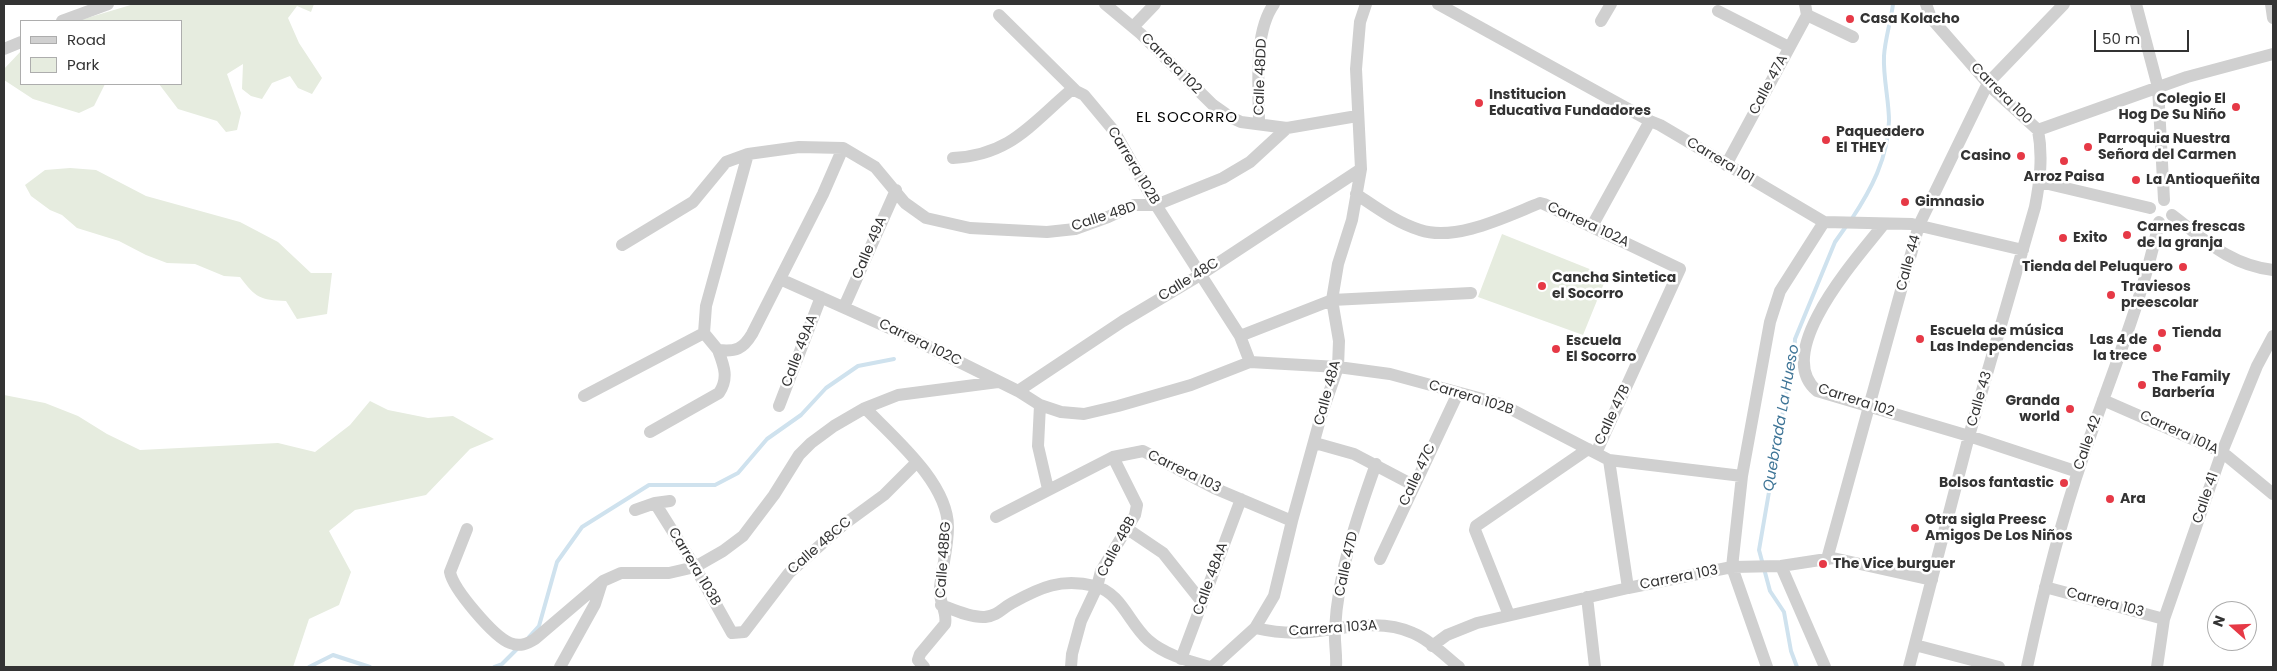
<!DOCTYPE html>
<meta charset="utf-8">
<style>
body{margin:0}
#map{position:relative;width:2277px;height:671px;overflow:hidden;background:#fff;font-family:Poppins,sans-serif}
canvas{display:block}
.frame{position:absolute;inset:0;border:5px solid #333;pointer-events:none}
.legend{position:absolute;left:20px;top:20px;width:162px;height:65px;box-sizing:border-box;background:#fff;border:1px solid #adadad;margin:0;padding:6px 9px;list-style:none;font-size:15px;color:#333}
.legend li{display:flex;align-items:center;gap:10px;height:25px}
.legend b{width:25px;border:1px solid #adadad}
.north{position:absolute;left:2207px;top:601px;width:50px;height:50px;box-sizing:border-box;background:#fff;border:1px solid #adadad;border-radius:50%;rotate:290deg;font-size:14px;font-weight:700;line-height:20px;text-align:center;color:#333}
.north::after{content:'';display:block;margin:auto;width:18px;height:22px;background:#e63946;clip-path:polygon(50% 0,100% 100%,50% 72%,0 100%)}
.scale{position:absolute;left:2094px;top:30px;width:95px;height:22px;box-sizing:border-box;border:2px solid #333;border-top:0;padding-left:6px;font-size:15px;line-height:18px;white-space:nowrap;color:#333;-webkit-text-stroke:4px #fff;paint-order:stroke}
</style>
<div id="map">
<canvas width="2277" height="671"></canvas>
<div class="frame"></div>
<ul class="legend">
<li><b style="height:6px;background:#d0d0d0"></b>Road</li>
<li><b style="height:14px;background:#e6ecdf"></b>Park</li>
</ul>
<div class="north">N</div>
<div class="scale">50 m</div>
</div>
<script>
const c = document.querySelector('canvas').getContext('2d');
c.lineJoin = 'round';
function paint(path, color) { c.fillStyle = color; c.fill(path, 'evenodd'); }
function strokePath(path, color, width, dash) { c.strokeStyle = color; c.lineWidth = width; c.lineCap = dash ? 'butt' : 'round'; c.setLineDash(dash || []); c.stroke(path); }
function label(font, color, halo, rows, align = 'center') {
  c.font = font + ' Poppins,sans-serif'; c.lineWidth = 5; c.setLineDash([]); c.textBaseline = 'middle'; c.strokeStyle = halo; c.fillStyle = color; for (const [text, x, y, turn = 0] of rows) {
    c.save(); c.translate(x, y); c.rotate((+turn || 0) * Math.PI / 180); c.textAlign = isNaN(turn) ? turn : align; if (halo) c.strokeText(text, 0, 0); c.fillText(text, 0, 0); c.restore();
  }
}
const green = new Path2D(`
 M134,4H314L311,12L297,6L288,18L299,43L322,78L312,94L298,88L290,76L272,83L262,99L251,96L242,89L243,64L227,74L241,113L237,130L226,132L217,121L178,109L159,84H181V21H77Z
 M21,51V84H105L94,106L79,113L33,99L4,80V69Z
 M70,168L96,170L146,196L240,222L278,242L311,273H332L327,314L297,319L286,301C260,300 256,298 240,277L224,276L195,264L167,263L146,255L119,241L77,228L62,215L50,210L31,196L25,185L45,170Z
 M1502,234L1607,276L1583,335L1478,297Z
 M4,395L45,403L78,416L107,434L140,450L278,443L315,452L350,425L370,401L388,410L428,418L453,416L494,439L470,449L426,495L355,510L329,531L351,572L339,605L309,619L293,667H4Z`);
const stream = new Path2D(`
 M1851,220C1871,190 1888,158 1889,121C1889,100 1883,78 1884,56C1885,39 1891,21 1893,4
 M529,637L539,626L557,562L582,527L649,485H715L738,473L767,439L801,415L826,388L858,366L894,359
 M309,667L333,655L370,667
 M494,667L502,664L517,649
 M1797,667L1791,651L1784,612L1770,591L1759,550L1785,399L1794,360L1795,339L1835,242L1847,225`);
const minor = new Path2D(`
 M1105,4L1141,34L1213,105L1230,117L1241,122L1287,128L1357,116
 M1438,4L1650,121L1660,125L1824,222L1912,224L2023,250
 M1926,4L1931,18L1993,89L2038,130
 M2136,4L2158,87L2164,200
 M2271,4L2273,18
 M1718,11L1789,47
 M999,15L1076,91
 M1807,15L1853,37
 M62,21L108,4
 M1601,21L1611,4
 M1133,27L1155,4
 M4,49L21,42
 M1259,123C1259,88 1253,33 1274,4
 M2038,130L2187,77L2273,54
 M843,148L823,194L752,334C743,349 736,352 718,350L704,333L706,306L748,154L799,147L843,148L875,167L905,203L926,218L970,228L1047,232L1075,229L1108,217L1134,205H1156L1223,178L1250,162L1287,128
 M953,158C1010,155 1030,125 1070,91H1076L1084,95L1114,131L1156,205L1240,336L1250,362
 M1726,165L1807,15L1805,4
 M2040,182L2150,208
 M1356,194C1377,208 1397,223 1420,230C1456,242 1507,216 1540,203L1544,204L1680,269L1596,453
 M2172,215C2205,240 2230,265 2273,270
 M1883,225C1858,257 1771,352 1817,391L1969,436L2078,472
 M1592,226L1650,121
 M622,245L693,202L726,162L748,154
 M780,279L905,335L1018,391L1040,405L1061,412L1084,414L1118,406L1191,385L1250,362L1338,367L1390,374L1501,404L1609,460L1742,476
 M844,307L896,190
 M1240,336L1332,300L1471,293
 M1018,391L1123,321L1200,275L1361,169
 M584,396L704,333
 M2103,400L2222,452L2273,494
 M1040,405L1038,446L1048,489
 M779,406L821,297
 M865,408C894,438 948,483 948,527C948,548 942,567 940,588C938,601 948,612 945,624L920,654L918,660L924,667
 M650,432L719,393C729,378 724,366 718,350
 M1315,443L1354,454L1413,485
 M1609,460L1628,588
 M655,503L695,567L732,633L744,632L789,573L843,525L884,495L917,462
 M635,510L655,503L670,501
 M996,517L1113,457L1143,451L1214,488L1292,521
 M1126,528L1163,553L1202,602
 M467,529L450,572C453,589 494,637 510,643C520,647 527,644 535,639L603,581L621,573H669L695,567L723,551L743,536L774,495L799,455L811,443L834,426L865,408L898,395L998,382
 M1380,559L1458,393
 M1827,559L1919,225L1988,83L2064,4
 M1781,566L1825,667
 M2045,587L2164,619
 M1587,597L1595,667
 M941,605C954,610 971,618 985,617C999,615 1001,609 1012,603C1041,587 1061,578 1095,586C1121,593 1129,623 1148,640C1165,655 1189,661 1210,667
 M1509,615L1475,530L1476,526L1588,449
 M1255,628C1273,632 1290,634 1308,632C1344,629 1379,618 1413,633C1430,640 1445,656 1459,667
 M1915,645L1999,667
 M1432,646L1447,635L1477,623L1628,588L1732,567L1781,566L1833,558L1932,580
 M1181,659L1241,499
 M560,667L595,604L602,582
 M1071,667L1072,654L1081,621L1097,587L1101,571L1135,515L1137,505L1113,457
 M1212,667L1255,628L1274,596L1292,521L1321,416L1338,367L1339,341L1332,300L1338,264L1352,220L1361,169L1356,69L1360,22L1366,4
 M1336,667C1337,654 1334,641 1335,629C1338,572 1357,517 1376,464
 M1767,667L1732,567L1742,476L1770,322L1780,291L1824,222
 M1909,667L1969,436L2035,207C2040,181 2043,156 2038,130
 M2027,667C2042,597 2059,526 2083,457C2109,380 2142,303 2159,222
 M2157,667L2164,619L2222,452L2257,366L2273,336`);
const markers = [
 [1850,19,5,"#e63946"],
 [1479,103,5,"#e63946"],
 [2236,107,5,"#e63946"],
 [1826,140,5,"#e63946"],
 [2088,147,5,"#e63946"],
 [2021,156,5,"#e63946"],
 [2064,161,5,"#e63946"],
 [2136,180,5,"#e63946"],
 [1905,202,5,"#e63946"],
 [2127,235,5,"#e63946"],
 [2063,238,5,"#e63946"],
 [2183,267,5,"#e63946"],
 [1542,286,5,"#e63946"],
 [2111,295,5,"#e63946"],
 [2162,333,5,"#e63946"],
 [1920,339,5,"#e63946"],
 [2157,348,5,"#e63946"],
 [1556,349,5,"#e63946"],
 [2142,385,5,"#e63946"],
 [2070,409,5,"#e63946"],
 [2064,483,5,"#e63946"],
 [2110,499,5,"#e63946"],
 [1915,528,5,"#e63946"],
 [1823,564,5,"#e63946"]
];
const poiNames = [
 ["Casa Kolacho",1860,19],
 ["Institucion",1489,95],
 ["Educativa Fundadores",1489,111],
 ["Colegio El",2226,99,"right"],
 ["Hog De Su Niño",2226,115,"right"],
 ["Paqueadero",1836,132],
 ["El THEY",1836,148],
 ["Parroquia Nuestra",2098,139],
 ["Señora del Carmen",2098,155],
 ["Casino",2011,156,"right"],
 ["Arroz Paisa",2064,177,"center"],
 ["La Antioqueñita",2146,180],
 ["Gimnasio",1915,202],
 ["Carnes frescas",2137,227],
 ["de la granja",2137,243],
 ["Exito",2073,238],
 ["Tienda del Peluquero",2173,267,"right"],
 ["Cancha Sintetica",1552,278],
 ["el Socorro",1552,294],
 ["Traviesos",2121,287],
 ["preescolar",2121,303],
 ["Escuela de música",1930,331],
 ["Las Independencias",1930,347],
 ["Tienda",2172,333],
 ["Las 4 de",2147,340,"right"],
 ["la trece",2147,356,"right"],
 ["Escuela",1566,341],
 ["El Socorro",1566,357],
 ["The Family",2152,377],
 ["Barbería",2152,393],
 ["Granda",2060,401,"right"],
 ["world",2060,417,"right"],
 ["Bolsos fantastic",2054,483,"right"],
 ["Ara",2120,499],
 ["Otra sigla Preesc",1925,520],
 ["Amigos De Los Niños",1925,536],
 ["The Vice burguer",1833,564]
];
const streetNames = [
 ["Carrera 102",1171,64,45],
 ["Calle 48DD",1261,77,-88],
 ["Calle 47A",1769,85,-62],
 ["Carrera 100",2001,94,45],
 ["Carrera 101",1720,161,31],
 ["Carrera 102B",1133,166,59],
 ["Calle 48D",1104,217,-18],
 ["Carrera 102A",1588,225,25],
 ["Calle 49A",870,248,-67],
 ["Calle 44",1909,263,-75],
 ["Calle 48C",1189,280,-32],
 ["Carrera 102C",920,343,26],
 ["Calle 49AA",800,351,-69],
 ["Calle 48A",1328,393,-75],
 ["Carrera 102B",1471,398,17],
 ["Calle 43",1980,399,-74],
 ["Carrera 102",1856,401,18],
 ["Calle 47B",1613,415,-65],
 ["Carrera 101A",2179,433,25],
 ["Calle 42",2088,443,-71],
 ["Carrera 103",1184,472,26],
 ["Calle 47C",1418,475,-65],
 ["Calle 41",2206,498,-71],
 ["Calle 48CC",820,546,-41],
 ["Calle 48B",1117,547,-62],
 ["Calle 48BG",944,560,-86],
 ["Calle 47D",1347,564,-78],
 ["Carrera 103B",694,567,59],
 ["Carrera 103",1679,578,-11],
 ["Calle 48AA",1211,579,-70],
 ["Carrera 103",2105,603,15],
 ["Carrera 103A",1333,629,-4]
];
const neighbourhoodNames = [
 ["EL SOCORRO",1187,118]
];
const waterNames = [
 ["Quebrada La Hueso",1782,418,-80]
];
paint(green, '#e6ecdf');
strokePath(stream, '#cfe2ee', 4);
strokePath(minor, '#d0d0d0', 12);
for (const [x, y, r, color] of markers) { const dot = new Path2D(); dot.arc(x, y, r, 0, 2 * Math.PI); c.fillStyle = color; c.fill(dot); strokePath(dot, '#fff', 2); }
label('bold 14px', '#333', '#fff', poiNames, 'left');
label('14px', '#333', '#fff', streetNames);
c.letterSpacing = '1px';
label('15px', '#000', '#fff', neighbourhoodNames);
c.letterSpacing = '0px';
label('italic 15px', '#3f7597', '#fff', waterNames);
</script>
